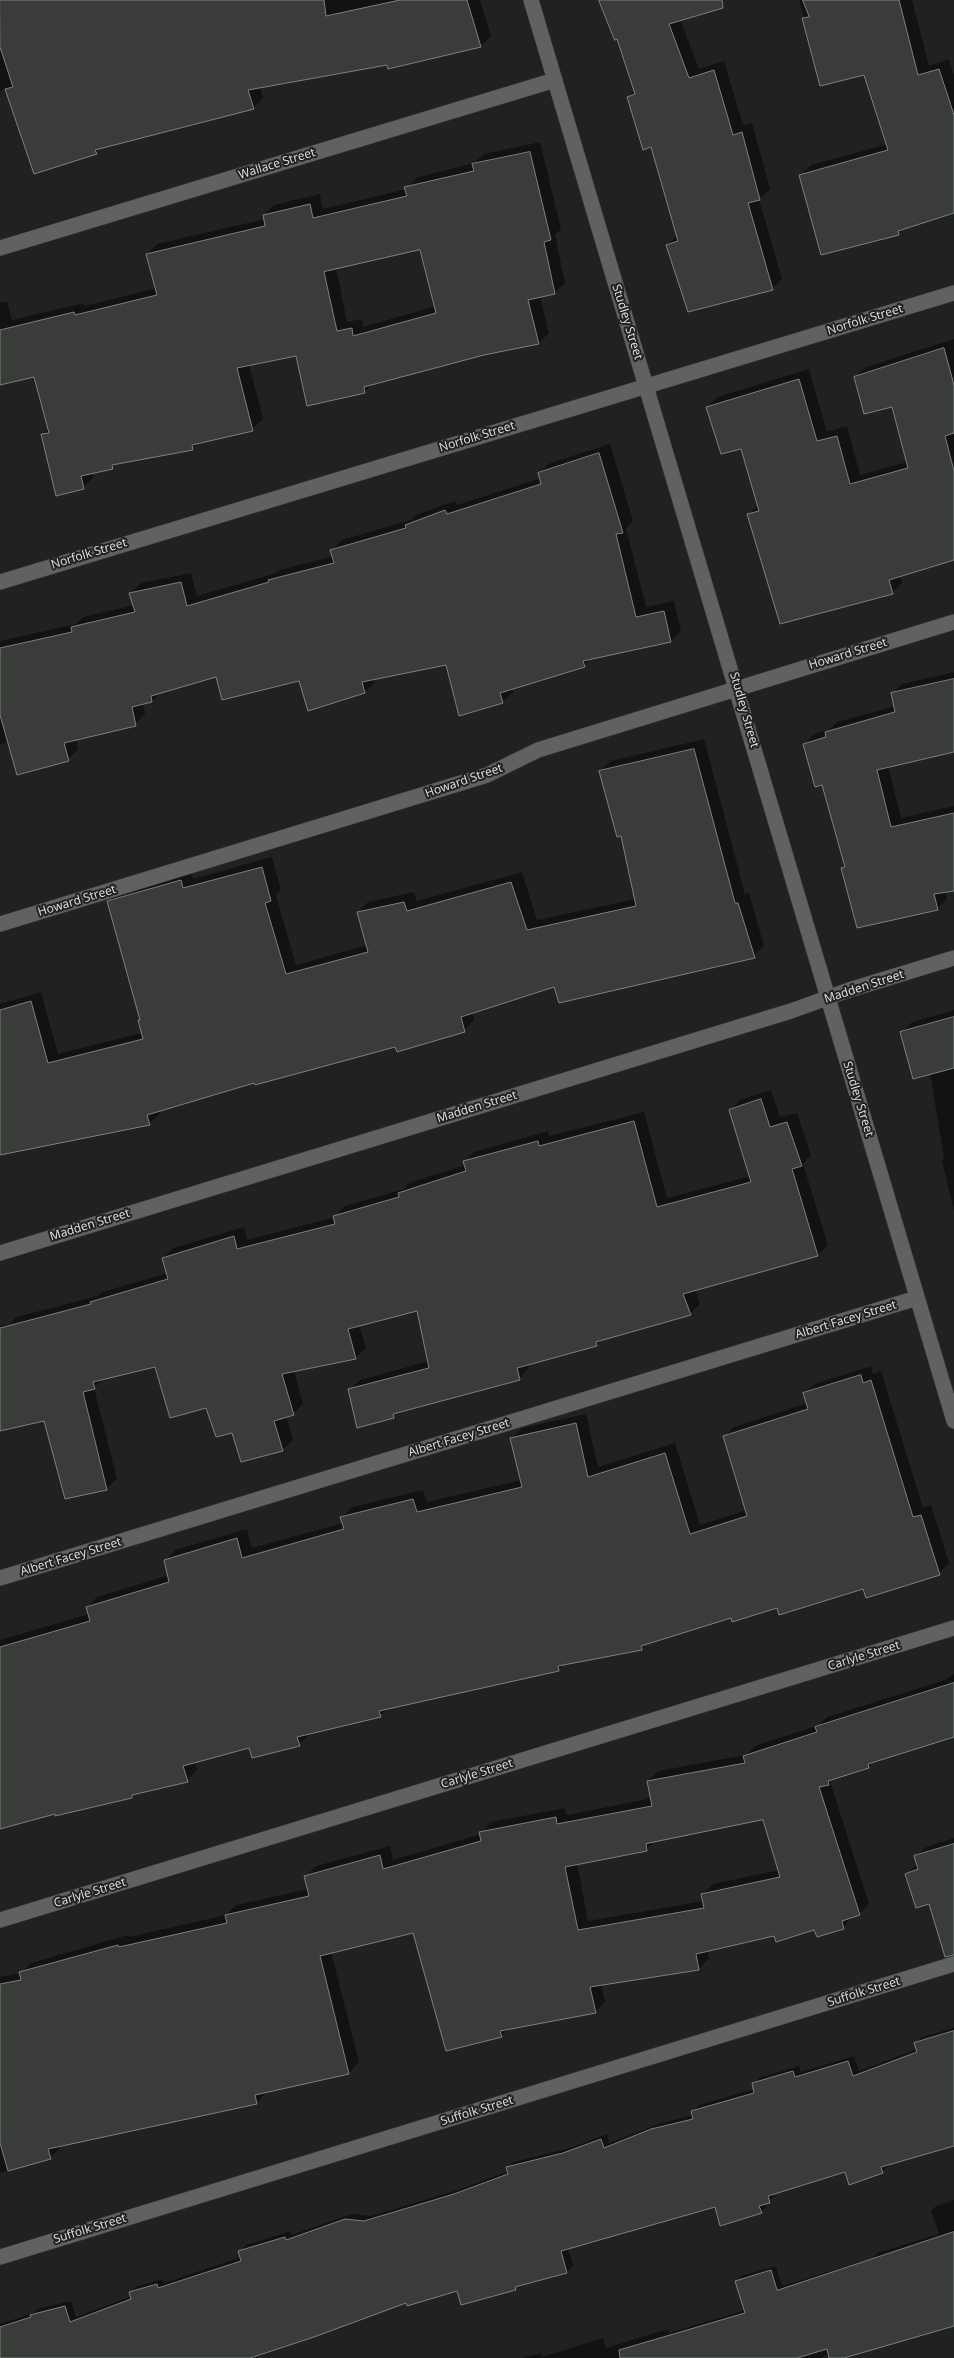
<!DOCTYPE html>
<style>
body{margin:0}
canvas{display:block;background:#202220}
</style>
<canvas width="954" height="2358"></canvas>
<script>
const c = document.querySelector('canvas').getContext('2d');
c.lineJoin = 'round';
function paint(path, color) { c.fillStyle = color; c.fill(path, 'evenodd'); }
function strokePath(path, color, width, dash) { c.strokeStyle = color; c.lineWidth = width; c.lineCap = dash ? 'butt' : 'round'; c.setLineDash(dash || []); c.stroke(path); }
function label(font, color, halo, rows, align = 'center') {
  c.font = font + ' "Open Sans",sans-serif'; c.lineWidth = 4; c.setLineDash([]); c.textBaseline = 'middle'; c.strokeStyle = halo; c.fillStyle = color; for (const [text, x, y, turn = 0] of rows) {
    c.save(); c.translate(x, y); c.rotate((+turn || 0) * Math.PI / 180); c.textAlign = isNaN(turn) ? turn : align; if (halo) c.strokeText(text, 0, 0); c.fillText(text, 0, 0); c.restore();
  }
}
const shadow = new Path2D(`
 M0,0H480L491,36L481,46L388,68V64L260,86L263,98L253,108L102,147L96,153L6,89L0,91Z
 M601,0H687L680,19L699,69L724,61L743,125L752,123L770,189L759,199L782,279L772,289L667,245L678,235L652,146L628,97L635,90L618,38Z
 M799,0H912L929,66L949,59L954,75V212L904,227L898,234L800,176L811,165L888,144L865,74L821,84Z
 M540,142L561,229L555,235L565,283L554,293L540,296L549,333L539,343L484,354L373,383L365,392L297,354L249,364L263,419L252,429L199,442L192,449L117,463L112,468L92,472L93,478L83,488L43,435L49,428L35,375L0,384V303L7,301L12,320L84,303L85,306L157,288L147,254L157,244L265,219L264,215L274,205L320,194L323,209L406,189L416,178L474,163L484,154ZM421,248L436,306L363,327L362,319L347,322L336,268Z
 M954,339V559L900,575L902,583L892,593L748,514L759,504L742,447L707,407L717,397L809,369L827,432L847,426L860,475L907,462L893,406L856,377L866,367Z
 M610,444L633,521L626,528L646,607L674,601L681,631L671,641L592,658L584,666L512,688L513,692L502,702L447,663L374,679L375,682L365,692L300,680L217,675L161,692L152,701L143,703L145,714L135,724L76,739L78,749L68,760L9,742L0,744V641L76,624L83,617L134,605L131,593L141,583L191,573L197,596L276,573L280,570L334,556L332,550L342,540L411,520L416,515L455,501L457,505L541,478L539,473L550,463Z
 M954,672V751L888,766L901,818L954,806V889L945,891L947,899L937,909L842,868L846,865L823,784L804,744L814,734L829,730L837,722L895,706L892,694L902,684Z
 M704,739L745,894L749,893L764,946L754,956L555,985L472,1012L474,1020L464,1031L396,1045L255,1082L159,1110L160,1113L150,1124L0,1154V1004L41,992L58,1054L142,1033L139,1021L141,1018L109,901L119,891L191,871L193,879L272,857L281,890L276,895L296,965L368,945L358,912L368,902L414,892L417,901L522,872L537,920L636,899L622,834L600,771L611,761Z
 M954,1010V1210L942,1161L944,1159L930,1073L902,1032L912,1022Z
 M771,1090L780,1117L797,1113L811,1155L803,1164L828,1245L818,1255L695,1289L700,1304L690,1314L604,1338L597,1345L528,1364L529,1368L519,1379L400,1410L393,1417L350,1390L360,1380L429,1361L418,1310L359,1325L366,1348L355,1358L294,1370L303,1404L293,1414L286,1416L293,1440L282,1450L232,1431L207,1406L156,1365L105,1377L94,1388L117,1479L106,1489L44,1419L0,1430V1326L10,1324L16,1317L98,1296L102,1292L168,1273L163,1258L173,1248L244,1227L247,1240L335,1217L344,1206L404,1189L409,1183L465,1165L464,1162L474,1152L548,1131L549,1136L644,1112L667,1198L751,1176L730,1111L740,1100Z
 M871,1366L873,1374L881,1371L923,1508L931,1505L949,1563L939,1574L864,1587L732,1617L647,1643L641,1649L565,1663L558,1670L389,1707L380,1716L308,1733L309,1735L299,1745L250,1746L195,1761L197,1770L187,1780L0,1828V1640L89,1614L87,1607L97,1597L169,1575L165,1561L175,1550L247,1529L252,1548L343,1523L342,1517L352,1507L423,1490L427,1502L522,1480L512,1438L522,1428L586,1414L598,1467L675,1443L700,1525L747,1510L724,1437L734,1427L807,1403L804,1394L815,1384Z
 M954,1674V1736L874,1761L869,1767L834,1778L830,1781L869,1904L859,1914L853,1916L843,1928H815L707,1950L709,1959L698,1969L601,1984L605,2002L595,2012L509,2028L501,2036L414,1932L331,1952L359,2062L349,2073L267,2091L257,2103L60,2146V2148L50,2158L0,2173V1977L21,1973L31,1963L128,1935L129,1937L226,1915L236,1905L309,1889L306,1876L316,1866L390,1846L393,1860L481,1834L491,1822L565,1808L567,1815L652,1798L648,1781L658,1771L746,1755L755,1746L819,1725L827,1717L945,1680ZM764,1819L779,1870L713,1884L703,1894L704,1901L588,1921L577,1863L646,1850L656,1840Z
 M954,1838V1913L930,1902L907,1874L917,1864L915,1857L926,1847Z
 M954,2028V2145L888,2163V2166L882,2172L846,2170L774,2192L775,2196L766,2203L767,2206L761,2212L715,2205L568,2248L573,2266L567,2272L462,2304L458,2289L406,2301L255,2355V2358H0V2324L34,2313L37,2309L71,2301L76,2317L132,2296L131,2292L137,2286L163,2279L164,2283L241,2257L240,2251L246,2245L291,2231V2235L352,2214L371,2216L461,2189L509,2171L507,2168L513,2162L570,2148L607,2134L609,2143L658,2124L693,2115V2111L699,2105L755,2089L753,2084L759,2078L799,2066L801,2072L854,2056L859,2071L917,2049L916,2043L921,2037Z
 M954,2200V2323L841,2358H831L830,2355L818,2358H523L541,2353L542,2357L603,2338L606,2348L668,2329L669,2333L745,2310L736,2281L741,2276L776,2266L782,2286L873,2258L877,2253L939,2234L931,2211L936,2206Z`);
const building = new Path2D(`
 M0,0H324L326,16L400,0H467L481,47L388,69L387,65L248,90L254,109L95,150L97,154L34,174L5,89L13,87L0,47Z
 M599,0H722L723,8L669,24L689,78L714,70L733,135L742,132L760,200L748,203L773,290L688,312L666,245L678,241L651,147L643,150L627,97L635,94L617,39L615,40Z
 M803,0H899L918,75L939,69L954,115V213L898,231L899,235L821,255L799,175L888,150L864,75L820,86L802,18L809,17Z
 M530,152L551,240L544,242L555,294L528,300L539,344L484,355L364,387L365,393L307,406L296,356L237,368L253,431L192,445L193,450L112,465L113,469L81,476L84,489L56,496L41,434L49,433L34,377L0,385V330L74,312L75,315L157,295L146,254L265,226L263,215L310,204L313,218L407,196L404,187L474,171L472,164ZM420,250L436,313L353,336L352,328L337,331L324,272Z
 M944,348L954,385V433L945,436L954,471V560L889,580L893,594L780,624L747,514L759,511L741,449L721,454L706,407L799,379L817,441L837,436L850,484L908,468L892,407L864,414L854,377Z
 M599,453L623,533L616,534L636,617L664,611L671,642L583,661L585,667L500,693L503,703L459,716L446,665L362,682L365,693L308,711L299,681L222,700L216,677L151,696L152,702L132,707L136,726L64,743L69,761L17,775L0,715V648L72,632L71,627L135,612L129,593L181,582L187,606L269,582L268,580L334,563L330,550L406,528L405,525L445,510L447,514L541,484L538,473Z
 M954,679V752L877,770L891,827L954,813V891L934,894L938,910L857,928L841,868L845,867L822,785L815,787L803,744L826,737L825,732L895,712L891,693Z
 M694,749L735,903H738L755,958L559,1003L554,987L461,1017L465,1032L397,1052L395,1047L255,1085L254,1083L147,1115L150,1125L0,1155V1010L31,1001L48,1063L143,1039L138,1020H140L107,901L181,880L183,888L262,867L271,901L265,903L286,974L368,952L357,912L404,902L407,911L511,882L527,930L636,906L621,836L617,837L599,771Z
 M954,1017V1068L913,1079L900,1032Z
 M761,1099L770,1127L787,1122L802,1166L792,1169L818,1256L683,1294L691,1315L596,1342L597,1346L517,1368L520,1380L393,1414L394,1418L357,1428L348,1389L429,1368L417,1311L348,1329L356,1359L282,1374L294,1415L274,1421L283,1451L241,1462L232,1433L216,1437L206,1408L170,1418L155,1367L93,1382L95,1389L83,1392L107,1490L65,1499L44,1421L0,1431V1328L91,1304L90,1302L168,1279L162,1258L234,1236L237,1249L335,1224L333,1216L399,1197L398,1193L466,1171L463,1161L538,1141L539,1146L634,1121L657,1207L751,1182L729,1110Z
 M861,1375L863,1383L871,1380L913,1517L921,1515L940,1575L866,1598L863,1589L779,1615L777,1608L732,1622L731,1618L641,1646L642,1650L558,1666L559,1671L379,1711L381,1717L297,1737L300,1746L252,1758L249,1748L183,1766L188,1782L132,1795V1798L55,1816V1814L0,1829V1647L90,1621L86,1607L169,1582L164,1560L237,1538L242,1558L344,1529L340,1517L413,1499L417,1512L522,1487L510,1438L576,1423L588,1477L665,1453L690,1534L747,1516L723,1436L808,1409L803,1393Z
 M954,1683V1737L868,1764L869,1768L828,1781L829,1785L819,1787L860,1915L842,1921L844,1929L817,1937L814,1930L776,1942L774,1936L696,1954L699,1970L590,1987L596,2013L500,2031L502,2037L446,2051L413,1933L320,1956L349,2074L255,2095L257,2104L48,2149L51,2159L8,2171L0,2143V1984L21,1980L19,1972L118,1945L119,1947L227,1923L225,1915L309,1896L304,1876L380,1855L383,1869L481,1841L479,1832L556,1817L557,1824L652,1806L647,1781L745,1763L743,1756L817,1732L815,1727ZM763,1820L780,1877L701,1894L704,1908L578,1930L565,1867L647,1851L646,1844Z
 M954,1844V1955L945,1957L929,1904L916,1908L905,1874L918,1869L914,1856Z
 M954,2031V2146L881,2167L883,2173L849,2185L845,2172L768,2196L770,2203L759,2206L762,2213L720,2226L715,2207L561,2251L567,2273L515,2287L516,2290L461,2305L457,2291L407,2306L406,2303L314,2337L250,2358H0V2327L31,2317L30,2315L65,2306L70,2322L131,2299L129,2292L157,2284L158,2288L241,2261L238,2251L285,2237L286,2240L345,2219L364,2221L454,2194L508,2174L506,2167L563,2153L601,2139L604,2148L651,2129L693,2119L691,2111L754,2093L752,2083L793,2071L795,2077L848,2061L853,2076L917,2052L914,2043Z
 M954,2232V2326L844,2358H829L827,2349L797,2358H620L619,2350L745,2313L735,2281L771,2270L777,2290Z`);
const street = new Path2D(`
 M531,0L954,1421
 M0,248L555,80
 M0,582L954,293
 M0,924L487,775L538,750L954,622
 M0,1253L791,1011L849,990L954,958
 M0,1578L917,1298
 M0,1920L954,1628
 M0,2257L954,1964`);
const streetNames = [
 ["Wallace Street",277,164,-17],
 ["Norfolk Street",865,320,-17],
 ["Studley Street",627,322,73],
 ["Norfolk Street",477,437,-17],
 ["Norfolk Street",89,554,-17],
 ["Howard Street",848,654,-17],
 ["Studley Street",744,710,74],
 ["Howard Street",464,781,-19],
 ["Howard Street",77,901,-17],
 ["Madden Street",864,987,-18],
 ["Studley Street",858,1099,73],
 ["Madden Street",477,1107,-17],
 ["Madden Street",90,1225,-17],
 ["Albert Facey Street",846,1320,-17],
 ["Albert Facey Street",459,1438,-17],
 ["Albert Facey Street",71,1557,-17],
 ["Carlyle Street",864,1656,-17],
 ["Carlyle Street",477,1774,-17],
 ["Carlyle Street",90,1893,-17],
 ["Suffolk Street",864,1992,-17],
 ["Suffolk Street",477,2111,-17],
 ["Suffolk Street",90,2229,-17]
];
paint(shadow, '#0007');
paint(building, '#393c39');
strokePath(building, '#7d817d', 1);
strokePath(street, '#393c3a', 16);
strokePath(street, '#5f625f', 15);
label('12px', '#e3e5e3', '#202220', streetNames);
</script>
